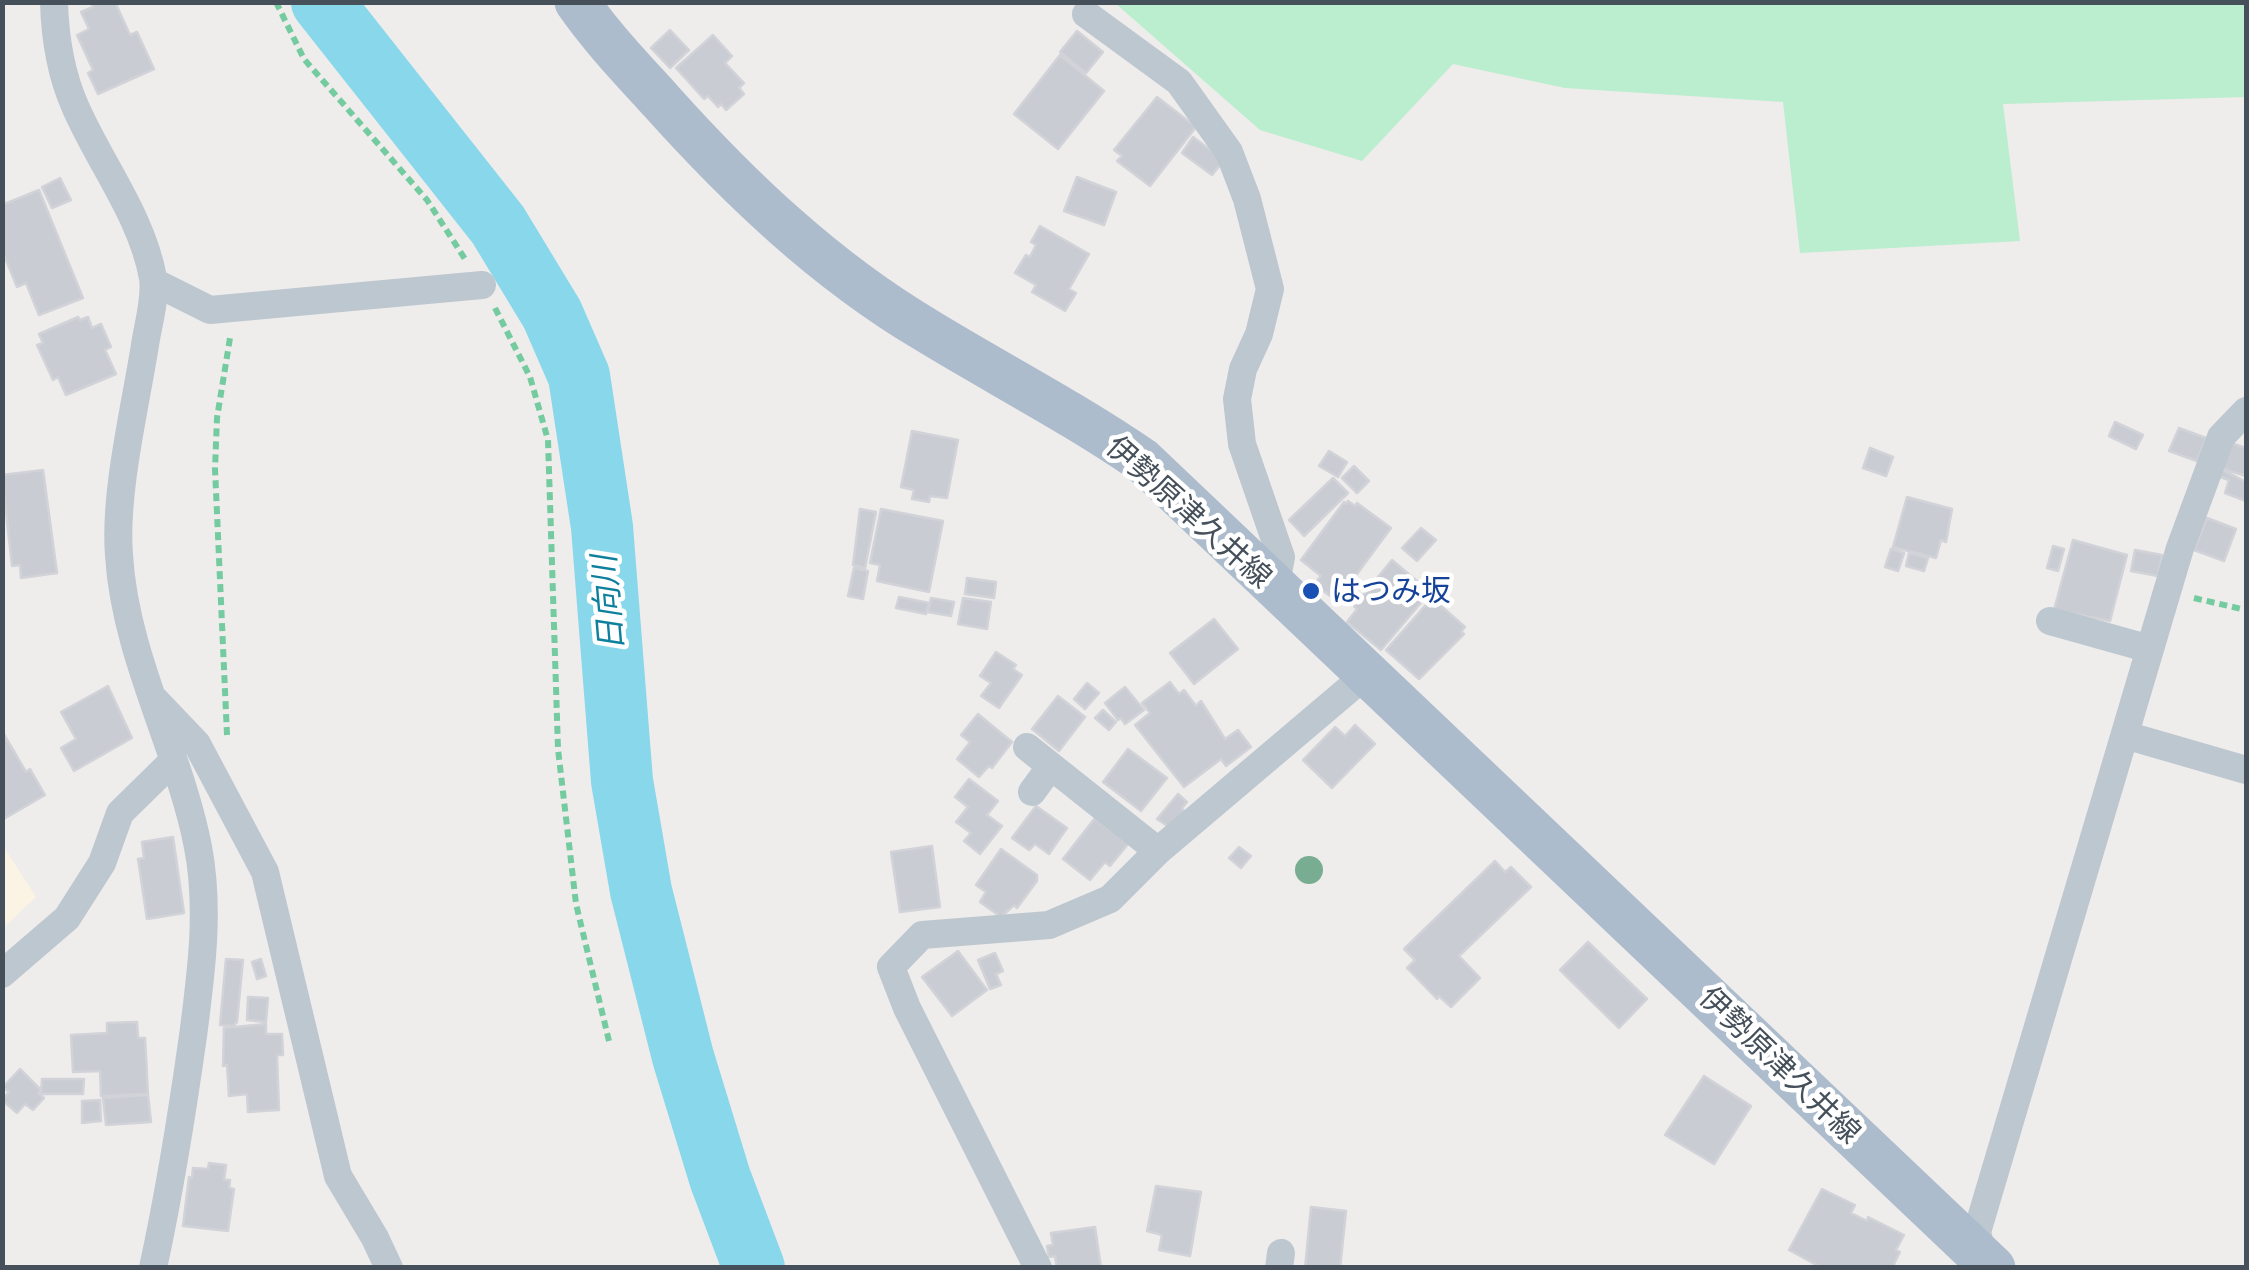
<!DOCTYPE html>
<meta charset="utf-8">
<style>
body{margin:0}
#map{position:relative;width:2249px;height:1270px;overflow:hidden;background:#efecec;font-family:Ubuntu,sans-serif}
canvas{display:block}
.frame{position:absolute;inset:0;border:5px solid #45505a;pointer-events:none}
</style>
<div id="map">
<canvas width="2249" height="1270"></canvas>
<div class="frame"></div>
</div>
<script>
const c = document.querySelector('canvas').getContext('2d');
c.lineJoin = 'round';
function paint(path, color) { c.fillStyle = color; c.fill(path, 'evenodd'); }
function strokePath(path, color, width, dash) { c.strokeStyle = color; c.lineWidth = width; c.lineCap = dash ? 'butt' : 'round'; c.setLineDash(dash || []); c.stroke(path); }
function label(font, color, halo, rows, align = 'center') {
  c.font = font + ' Ubuntu,"Noto Sans JP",sans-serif'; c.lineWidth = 9; c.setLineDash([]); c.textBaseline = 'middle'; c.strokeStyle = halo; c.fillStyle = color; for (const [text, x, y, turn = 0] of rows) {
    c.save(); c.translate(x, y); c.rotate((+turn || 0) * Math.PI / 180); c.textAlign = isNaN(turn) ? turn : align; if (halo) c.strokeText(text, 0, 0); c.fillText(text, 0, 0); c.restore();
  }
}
const commercial = new Path2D(`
 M2,844L36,897L3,928H2Z`);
const green = new Path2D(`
 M1115,3H2246V97L2003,104L2020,241L1800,253L1783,102L1565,88L1453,64L1362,161L1260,130Z`);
const river = new Path2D(`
 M322,2L498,225L552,314L579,376L602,527L622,781L641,891L683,1057L720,1178L754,1268`);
const building = new Path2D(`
 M91,2H115L130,35L137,32L154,69L98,94L88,73L93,70L77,35L89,29L81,12L93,7Z
 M670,30L689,50L670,68L651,48Z
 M1077,31L1103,52L1086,73L1060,52Z
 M713,35L732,56L725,63L744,83L739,88L744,94L726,110L721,104L718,107L708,96L704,99L676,68Z
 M1060,55L1104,91L1058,149L1014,114Z
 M1157,97L1196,127L1150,186L1117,161L1122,156L1114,150Z
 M1193,137L1224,160L1212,175L1182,153Z
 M1077,177L1116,192L1104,225L1064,211Z
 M60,178L71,200L52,208L42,187Z
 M39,190L83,298L39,315L26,283L17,287L2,250V205Z
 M1040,226L1089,254L1069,289L1076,293L1065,311L1032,292L1036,285L1015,273L1026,255L1030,257L1036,245L1031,242Z
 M78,317L80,320L88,317L92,328L101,324L111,347L105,350L116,374L66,395L58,377L53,380L37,345L43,343L39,334Z
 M2115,422L2143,435L2136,449L2109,436Z
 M2179,428L2206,438L2197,461L2169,451Z
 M912,431L958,440L947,498L930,496L929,502L912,499L914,490L901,487Z
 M2228,442L2246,448V476L2220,468Z
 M1870,448L1893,457L1886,476L1863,468Z
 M1329,451L1347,462L1338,477L1319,466Z
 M1354,466L1369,481L1357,493L1342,478Z
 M2219,468L2246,482V501L2225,493L2229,480L2217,476Z
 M43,470L57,573L21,578L20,565L12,566L2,475Z
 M1333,478L1348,493L1304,536L1289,520Z
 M1907,497L1952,509L1946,542L1941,540L1936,558L1893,547Z
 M1348,501L1355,506L1357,503L1391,528L1337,601L1314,584L1321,576L1301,560L1344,502L1346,504Z
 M860,509L876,512L865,568L853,565Z
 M881,509L943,521L929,592L877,581L880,565L870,563Z
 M2207,518L2236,529L2224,561L2194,550Z
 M1421,528L1436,540L1417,561L1402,548Z
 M2073,540L2127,555L2110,621L2054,610Z
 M2053,546L2064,549L2058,571L2047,568Z
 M1891,549L1904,553L1898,571L1885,567Z
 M2135,550L2162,555L2158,576L2131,571Z
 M1909,553L1928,558L1924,571L1906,566Z
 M1392,560L1430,592L1381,650L1347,622L1357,609L1354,606Z
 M854,568L868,571L863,599L848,596Z
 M967,578L996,582L994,598L965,594Z
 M899,597L929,603L926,614L896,608Z
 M931,598L954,602L951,616L928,612Z
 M963,598L991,602L987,629L958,624Z
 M1432,598L1465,627L1461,632L1464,634L1419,679L1386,650Z
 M1214,619L1238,649L1194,684L1170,653Z
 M996,652L1016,665L1013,669L1022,675L999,708L981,696L991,683L980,676Z
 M1170,682L1179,694L1184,690L1196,706L1201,701L1225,739L1238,730L1251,747L1226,766L1221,759L1184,787L1135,725L1150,713L1142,703Z
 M1087,683L1099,693L1085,709L1074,699Z
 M108,686L132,738L74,771L61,748L76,739L61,712Z
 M1125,687L1144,710L1125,724L1121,718L1118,720L1105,703Z
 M1058,696L1085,717L1059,751L1032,729Z
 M1103,710L1116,722L1109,730L1095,718Z
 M978,714L1012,742L992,768L989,766L979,777L957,759L970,742L961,735Z
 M1355,725L1375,744L1332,788L1303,760L1335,727L1345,736Z
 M2,731L26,772L30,769L45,795L2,820Z
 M1128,749L1167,778L1141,811L1103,782Z
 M969,779L998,801L987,815L1002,826L980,854L964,841L971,833L956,822L968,807L955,797Z
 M1178,794L1187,802L1182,808L1185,812L1169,827L1157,819Z
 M1036,806L1067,828L1049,854L1035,844L1029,850L1012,838Z
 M1095,818L1128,844L1110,866L1105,862L1090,880L1063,859Z
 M173,837L184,913L147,919L138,859L144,858L142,842Z
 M932,846L940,907L900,912L891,852Z
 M1239,847L1251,856L1241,868L1229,858Z
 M1001,849L1037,875V881L1017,908L1014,905L1001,917L980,902L986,892L976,885Z
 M1495,861L1505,872L1511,867L1531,887L1459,956L1480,978L1451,1007L1439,996L1437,999L1407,968L1415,960L1404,949Z
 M1588,942L1647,999L1619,1028L1560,970Z
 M958,951L987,990L952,1016L922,977Z
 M995,953L1003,971L996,974L1001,985L990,989L978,960Z
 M226,959L243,960L237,1022L233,1026L220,1025Z
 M261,959L266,976L257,979L252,962Z
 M248,997L268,998L266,1022L247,1020Z
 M137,1022L138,1038H145L148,1094L101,1096L100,1071L73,1072L71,1035L107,1033V1023Z
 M266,1024V1034H282L283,1055H277L279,1110L248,1112L247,1094L229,1096L227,1065L223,1066L224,1028Z
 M20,1069L41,1090L38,1093L44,1098L33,1110L25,1104L17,1113L2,1100L9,1092L3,1087Z
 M1704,1076L1751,1106L1714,1164L1665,1135Z
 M42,1079H84L83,1094H41Z
 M148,1095L151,1122L106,1125L103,1098Z
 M100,1100L101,1121L82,1123V1101Z
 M209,1163L226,1165L224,1180H230L229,1188L234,1189L228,1231L183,1226L189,1177L192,1178L193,1168L208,1169Z
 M1156,1186L1201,1192L1190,1256L1159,1250L1162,1235L1147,1231Z
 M1822,1189L1855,1205L1851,1213L1867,1221L1868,1217L1904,1235L1896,1250L1900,1252L1892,1268H1822L1789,1250Z
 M1311,1207L1346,1211L1340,1268H1305Z
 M1095,1227L1101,1268H1057L1055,1256L1049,1257L1047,1246L1053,1245L1051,1233Z`);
const path = new Path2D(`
 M276,2L304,59L427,200L465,259
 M495,308L530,377L548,440L558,749L576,904L609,1041
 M2194,598L2246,610
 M227,735L215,469L217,418L230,338`);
const minor = new Path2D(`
 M54,2C55,38 60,72 75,106C99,162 142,216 153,278C156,298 148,325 145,345C135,408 114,494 119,555C125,657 179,749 198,847C210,910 201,974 193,1036C182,1114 170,1190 153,1268
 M1086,14L1179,82L1229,152L1247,199L1270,289L1259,334L1243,369L1237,399L1242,444L1281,557L1275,589
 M154,282L210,310L482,285
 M2050,621L2150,649
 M155,700L197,744L265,872L338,1176L375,1238L389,1268
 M2125,735L2246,770
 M1027,747L1158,851
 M1032,792L1051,766
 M2,974L67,918L102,863L120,813L173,761
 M1984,1261L1977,1232L2180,548L2221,437L2246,411
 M1038,1268L907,1008L891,967L922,935L1049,925L1110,899L1158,851L1368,673
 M1279,1268L1281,1253`);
const primary = new Path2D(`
 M577,2C602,38 632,69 661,101C739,188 825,270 926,330C998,374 1072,412 1142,460L1993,1268`);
const trees = [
 [1309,870]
];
const markers = [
 [1311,591,10,"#1a4fb4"]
];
const streetNames = [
 ["伊勢原津久井線",1189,512,42],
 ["伊勢原津久井線",1780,1065,44]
];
const transitNames = [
 ["はつみ坂",1331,591]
];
const waterNames = [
 ["日向川",608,603,-95]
];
paint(commercial, '#fbf4e5');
paint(green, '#baeece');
strokePath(river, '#88d7ea', 62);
paint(building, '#c9ccd2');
strokePath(building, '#d1d3d8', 2.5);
strokePath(path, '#73cb9f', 6, [8, 5]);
strokePath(minor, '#bdc7cf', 28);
strokePath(primary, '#acbccc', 45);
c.fillStyle = '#78ad91';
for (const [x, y] of trees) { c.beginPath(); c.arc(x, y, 14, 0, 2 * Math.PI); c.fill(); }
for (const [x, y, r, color] of markers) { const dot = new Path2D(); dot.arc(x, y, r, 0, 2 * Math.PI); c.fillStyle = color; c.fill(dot); strokePath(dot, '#fff', 4); }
label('30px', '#45505a', '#fff', streetNames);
label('30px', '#164399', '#fff', transitNames, 'left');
label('italic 32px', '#0e809d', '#fff', waterNames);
</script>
